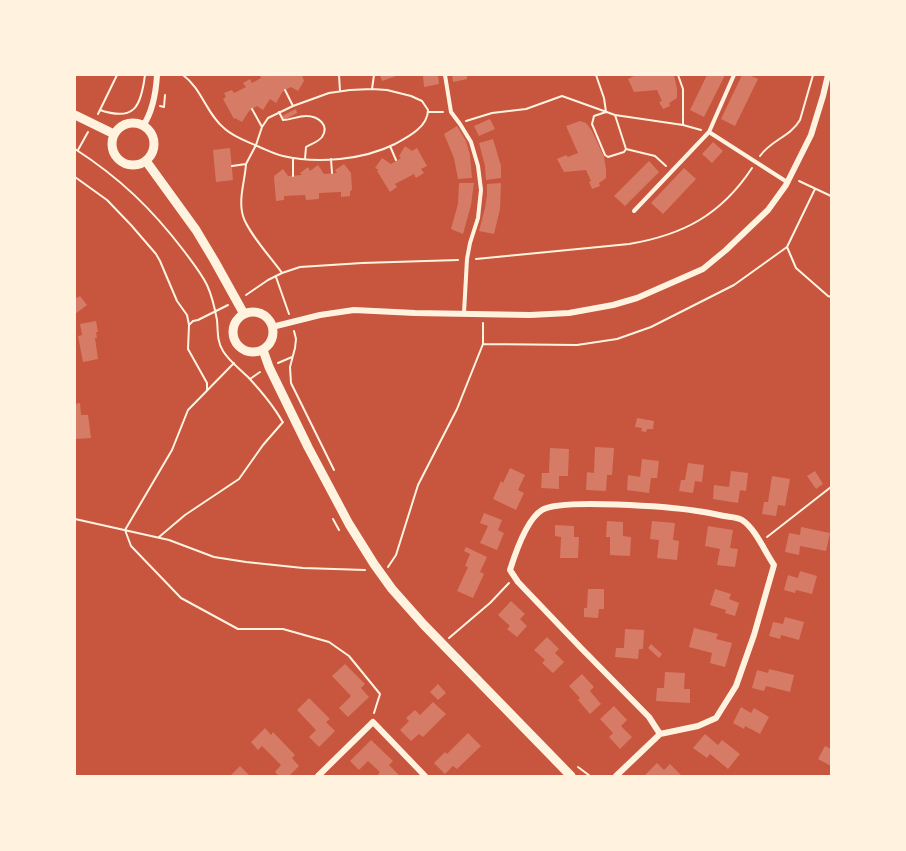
<!DOCTYPE html>
<style>
body{margin:0}
#map{position:relative;width:906px;height:851px;overflow:hidden;background:#c8553d;font-family:Figtree,sans-serif}
canvas{display:block}
.frame{position:absolute;inset:0;border:76px solid #fff3e0;pointer-events:none}
</style>
<div id="map">
<canvas width="906" height="851"></canvas>
<div class="frame"></div>
</div>
<script>
const c = document.querySelector('canvas').getContext('2d');
c.lineJoin = 'round';
function paint(path, color) { c.fillStyle = color; c.fill(path, 'evenodd'); }
function strokePath(path, color, width, dash) { c.strokeStyle = color; c.lineWidth = width; c.lineCap = dash ? 'butt' : 'round'; c.setLineDash(dash || []); c.stroke(path); }
const building = new Path2D(`
 M260,75H302L304,81L298,91L291,87L283,91L276,103L270,99L263,110L257,106L249,111L242,122L235,118L234,119L223,99L226,97L224,93L232,90L234,93L246,87L243,83L250,79L252,83L261,78Z
 M380,75H399L382,81Z
 M423,75H438L439,84L424,87Z
 M452,75H467V79L453,82Z
 M636,75L639,76L642,75H674L677,89V98L669,103L670,106L663,109L659,102L662,101L657,90L634,92L628,79Z
 M707,75H725L704,117L690,110Z
 M742,75H749L758,79L735,126L721,119Z
 M296,109L297,113L284,120L282,116Z
 M490,119L495,129L479,136L474,126Z
 M580,121L586,123L592,131L604,157L606,169V178L599,183L600,186L592,189L589,182L591,181L586,170L564,172L557,159L566,155L568,157L578,153L566,126Z
 M457,126L466,141L470,155L472,178L458,179L454,158L444,134Z
 M493,139L501,166V178L486,180L485,166L479,143Z
 M713,142L723,151L712,163L702,154Z
 M405,146L412,151L417,148L427,166L421,169L424,173L416,178L414,174L395,184L397,187L390,192L377,171L379,170L375,168L382,158L391,164L401,158L399,156Z
 M230,148L233,180L216,182L213,150Z
 M649,161L659,172L625,206L614,196Z
 M344,164L351,173L352,190L350,191V196L341,197V192L319,193V199L306,200L305,195L284,196V200L276,201L274,177H275L274,176L283,169L288,176L302,175L300,173L308,167L310,171L318,165L324,174L337,173L335,170Z
 M684,168L696,179L663,214L651,203Z
 M459,183H474L471,205L463,234L451,229L458,204Z
 M501,183L500,209L494,234L479,231L485,208L487,195V184Z
 M75,295L77,298L80,296L87,305L75,314Z
 M96,321L98,332H96L97,338H95L98,359L83,362L78,336L82,335L80,324Z
 M80,403L81,415H88L91,438L75,439V404Z
 M637,418L654,421L653,429H647L646,432L641,431L642,428L635,427Z
 M595,447L614,448L612,475H607L606,491L586,490L587,472L594,473Z
 M550,448L569,449L568,476H559V489L541,488L542,473H549Z
 M642,459L659,461L657,478H651L649,493L627,490L628,475L640,477Z
 M688,463L704,465L702,482L695,481L693,493L679,491L681,480H685Z
 M510,468L525,475L518,490L524,493L516,510L493,499L501,481L503,483Z
 M731,471L748,473L746,491L740,490L738,503L713,499L714,485L729,487Z
 M815,471L823,484L816,489L807,476Z
 M772,476L790,479L785,506L778,505L776,516L762,514L764,502H768Z
 M484,513L502,520L498,530L504,533L497,550L480,543L488,526L480,523Z
 M607,521L623,522V536L631,537L630,556L610,555V537H606Z
 M652,521L675,523L673,540L679,541L677,560L657,558L659,540L650,539Z
 M555,525L574,526V537H579L578,558H560L561,537L555,536Z
 M708,526L733,530L730,548L738,549L735,567L717,565L720,549L705,546Z
 M801,527L830,533L826,551L800,546L799,555L785,552L789,533L800,535Z
 M466,547L487,557L480,572L484,574L473,598L457,591L468,567L465,566L470,554L464,551Z
 M800,571L817,576L812,594L796,590L795,593L784,590L788,575L798,578Z
 M588,589H604V609H599L598,618L584,617V608H587Z
 M715,589L731,594L729,599L739,603L735,616L725,613L726,610L710,605Z
 M511,601L525,614L520,619L527,626L517,637L507,629L510,626L498,615Z
 M785,617L804,622L799,640L781,635L780,639L769,636L773,622L783,624Z
 M694,628L718,634L716,639L732,643L725,667L710,663L712,653L689,647Z
 M625,629L644,630L643,649H639L638,659L615,657L616,648H624Z
 M547,637L559,649L555,653L564,662L553,673L542,663L545,660L534,650Z
 M651,644L662,654L659,658L648,648Z
 M345,664L365,684L361,688L369,697L348,717L339,708L351,696L332,676Z
 M769,669L794,675L790,692L766,686L764,691L752,688L757,670L768,673Z
 M665,672L685,673L684,689H690V703L656,701L657,688H664Z
 M582,674L594,687L590,691L601,704L590,714L578,700L580,698L569,686Z
 M438,684L446,693L438,700L430,692Z
 M309,698L330,719L326,722L335,731L319,747L309,737L316,730L297,710Z
 M433,702L446,714L423,737L419,734L411,741L400,730L409,721L406,718L415,710L420,715Z
 M614,706L627,720L621,726L632,737L620,749L609,737L613,733L600,719Z
 M741,707L751,713L754,708L769,717L760,734L745,726L744,729L733,723Z
 M265,728L271,735L273,732L295,755L292,758L299,766L289,776H279L275,772L281,765L262,746L258,750L251,742Z
 M468,733L481,746L457,769L453,766L445,774L434,763L445,752L447,754Z
 M705,734L718,745L722,740L740,754L728,769L710,754L707,758L693,748Z
 M371,740L393,761L389,765L400,776H377L380,772L368,761L359,770L350,761Z
 M825,746L831,749V766L818,759Z
 M657,763L664,770L670,764L682,776H644Z
 M240,766L250,776H230Z`);
const path = new Path2D(`
 M183,75C202,89 207,115 225,129C234,137 246,141 257,146C265,149 274,154 283,156C317,164 363,160 395,144C408,137 428,127 428,110L422,101L411,96L387,90L372,89L350,90L329,93L293,106L268,118L262,127L256,145L246,164L232,166
 M339,75L340,91
 M596,75L604,98L606,112L594,116L592,124L605,155L608,157L624,152L626,149L615,115
 M678,75L683,89V125
 M372,89L374,75
 M285,90L293,106
 M160,106L164,107L165,95
 M252,109L262,127
 M100,110C135,122 141,106 145,75
 M279,112L283,120C290,120 298,116 306,116C318,116 330,125 322,137C318,142 311,144 306,147L305,159
 M428,112H443
 M98,114L117,75
 M466,121L492,113L526,109L562,96L615,115L683,125L701,130
 M390,146L396,160
 M75,149C120,178 152,209 184,251C192,262 201,273 207,285C212,296 215,309 217,320C218,331 217,342 223,351C229,361 240,369 248,377C261,391 273,405 282,421
 M626,149L655,156L666,166
 M78,150L88,132
 M760,156C771,140 790,137 800,120L813,75
 M293,158V176
 M331,159L332,173
 M246,164C245,181 238,199 243,216C247,231 272,259 282,273
 M75,177L107,200L131,225L156,254L160,261L177,301L187,315L189,325
 M799,181L831,196
 M815,189L787,247L796,268L828,296L831,297
 M476,259L629,244C683,235 721,215 752,168
 M276,277L289,314
 M246,295L268,280L282,273L300,267L362,263L458,260
 M294,331L296,339L295,348L290,367L291,383L334,470
 M483,344L577,345L617,339L651,327L734,285L787,247
 M234,363L188,410L172,450L125,530L131,546L181,598L238,629H283L329,642L349,656L380,694L374,713
 M278,363L292,357
 M250,379L260,372
 M207,390V383L188,349L189,325L193,321L198,320L228,305
 M75,519L169,540L214,557L246,562L303,568L365,570
 M333,519L339,530
 M159,537L185,515L239,479L263,445L283,422
 M767,537L831,487
 M388,567L396,555L418,485L457,409L483,344V323
 M449,638L490,603L509,583
 M578,767L590,776`);
const service = new Path2D(`
 M445,75L451,112L460,124L471,142L478,166L481,190L478,218L470,243L467,259L464,313
 M709,132L787,182
 M634,211L709,132L734,75`);
const minor = new Path2D(`
 M143,126C153,111 156,92 157,75
 M272,327L320,315L354,310L415,313L530,315L569,313L613,305L637,298L703,269L726,250L768,210L786,185L811,135L823,96L828,75
 M318,776L373,722L425,776
 M616,776L660,734L698,726L716,718L736,686L754,635L774,565C765,552 755,528 742,520C737,517 729,517 724,516C715,514 706,512 697,511C672,507 560,498 542,510C527,519 515,554 510,570L518,582L581,648L649,717L660,734`);
const tertiary = new Path2D(`
 M75,115L114,134
 M112 144a21 21 0 1 1 42 0a21 21 0 1 1-42 0Z
 M146,161L196,230L214,260L244,314
 M233 332a20 20 0 1 1 40 0a20 20 0 1 1-40 0Z
 M263,350L269,367L308,447L349,524L374,564L392,589L424,625L571,776`);
paint(building, '#d67c66');
strokePath(path, '#fff3e0', 2);
strokePath(service, '#fff3e0', 4);
strokePath(minor, '#fff3e0', 6);
strokePath(tertiary, '#fff3e0', 9);
</script>
